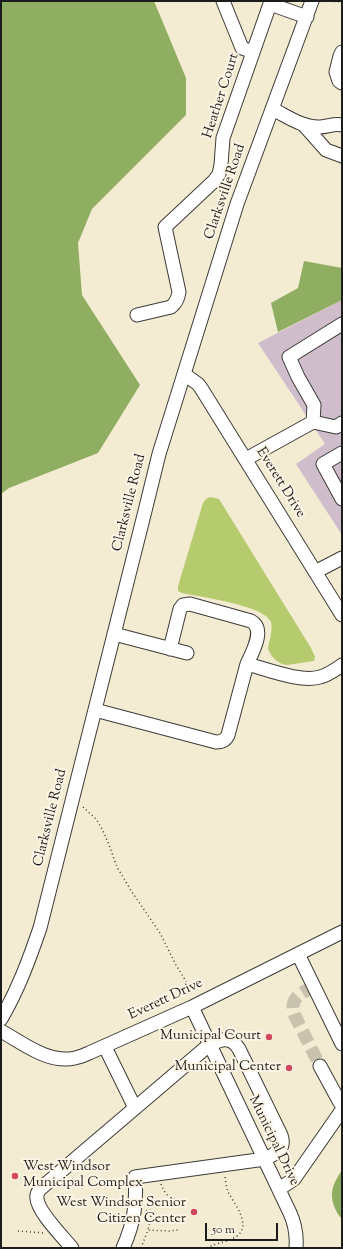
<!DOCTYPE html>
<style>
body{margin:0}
#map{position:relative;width:343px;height:1249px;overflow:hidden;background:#f3ecd3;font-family:"Sorts Mill Goudy",serif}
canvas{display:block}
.frame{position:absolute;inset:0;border:2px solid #1c1c1c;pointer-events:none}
.scale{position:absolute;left:205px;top:1223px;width:73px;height:18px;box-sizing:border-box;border:2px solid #1c1c1c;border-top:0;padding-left:5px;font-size:12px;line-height:14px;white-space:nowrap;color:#1c1c1c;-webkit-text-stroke:3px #fcf5e5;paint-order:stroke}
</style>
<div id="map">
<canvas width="343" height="1249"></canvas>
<div class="frame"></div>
<div class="scale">50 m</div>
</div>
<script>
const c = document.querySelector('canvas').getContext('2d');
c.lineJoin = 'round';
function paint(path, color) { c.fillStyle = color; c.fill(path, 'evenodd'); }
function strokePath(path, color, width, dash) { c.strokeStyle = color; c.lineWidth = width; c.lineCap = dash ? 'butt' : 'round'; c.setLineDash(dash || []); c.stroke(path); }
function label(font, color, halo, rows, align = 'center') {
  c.font = font + ' "Sorts Mill Goudy",serif'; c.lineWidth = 4; c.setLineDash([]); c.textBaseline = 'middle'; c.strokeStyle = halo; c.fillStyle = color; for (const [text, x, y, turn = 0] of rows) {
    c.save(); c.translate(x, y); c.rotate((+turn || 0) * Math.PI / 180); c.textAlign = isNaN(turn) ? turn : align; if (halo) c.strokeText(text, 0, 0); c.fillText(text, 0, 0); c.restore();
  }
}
const industrial = new Path2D(`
 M342,300V535L296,464L325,444L258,343Z`);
const green = new Path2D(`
 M210,497L219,499L311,648L315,657L314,661L287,665C278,664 272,658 268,649C269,642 273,629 271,622C264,605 200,597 182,593L178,591V586L203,503L206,499Z`);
const forest = new Path2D(`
 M1,1H154L186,78V115L92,209L78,243L82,295L140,385L98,453L9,488L1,494Z
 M304,261L342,268V300L278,332L271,303L298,288Z
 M342,1170V1219C338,1215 336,1211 334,1206C329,1190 334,1183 342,1170Z`);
const minorTunnel = new Path2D(`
 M314,987C300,993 288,999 295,1016L320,1066`);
const path = new Path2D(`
 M326,1L342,2
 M83,807L96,819L101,827L108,842L117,867L132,892L160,933L176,965L187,983L191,996
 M161,1184C166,1196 168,1198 181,1200
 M146,1211L152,1210L148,1230
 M18,1231L44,1233
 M141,1248L148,1230L169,1231L178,1230
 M207,1248C215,1243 225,1243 234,1238C254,1227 235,1205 228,1192C226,1187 226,1181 225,1176`);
const minor = new Path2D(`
 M223,1L242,48L253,52
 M270,4L307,17
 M342,52L340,56L336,72L339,81L342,83
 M272,109C287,116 303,128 320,127C328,127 334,123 342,125
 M303,124L326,150L342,156
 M137,315L171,307C176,303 178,299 179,292L165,227L214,181L219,174L221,165L223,138L271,1
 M184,374L198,384L201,388L342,615
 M313,422L314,405L298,377L289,357L342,324
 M342,453L323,464L342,499
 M246,459L313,422L336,427L342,423
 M315,572L342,558
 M114,634L187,653
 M170,649L180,609L183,605L190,604L251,621C266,629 252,653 247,664
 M95,710L216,742C222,742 226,740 228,735L247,664C266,669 302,683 320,677C328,675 335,670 342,665
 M298,954L342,1044
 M192,1007L290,1213C295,1224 297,1235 296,1248
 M1,1019C18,990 29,960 40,928L145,511L159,454L237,204L312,1
 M1,1031C23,1043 48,1064 75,1058C80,1057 85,1055 89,1053L192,1007L342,932
 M105,1047L135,1108
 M320,1066L339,1101L342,1105
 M279,1189L294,1179L342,1110
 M72,1248C63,1237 37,1211 37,1198C36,1194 38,1192 40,1189L209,1045C222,1039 231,1036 239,1049L281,1135C286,1150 276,1153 265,1159L135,1177C137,1204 134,1223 123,1248`);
const markers = [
 [269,1037,4,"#d1495b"],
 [289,1068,4,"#d1495b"],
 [15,1176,4,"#d1495b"],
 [194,1212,4,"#d1495b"]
];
const streetNames = [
 ["Heather Court",222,96,-72],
 ["Clarksville Road",226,192,-71],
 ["Everett Drive",280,483,58],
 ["Clarksville Road",130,503,-76],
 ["Clarksville Road",51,818,-76],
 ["Everett Drive",166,1000,-25],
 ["Municipal Drive",273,1141,64]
];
const poiNames = [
 ["Municipal Court",261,1037],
 ["Municipal Center",281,1068],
 ["West Windsor",23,1168,"left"],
 ["Municipal Complex",23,1184,"left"],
 ["West Windsor Senior",186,1204],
 ["Citizen Center",186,1220]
];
paint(industrial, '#d0bdcc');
paint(green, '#b6ca6e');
paint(forest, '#90ae61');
strokePath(minorTunnel, '#c8c2ae', 13, [13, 6]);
strokePath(minor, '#3c3b37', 15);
strokePath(path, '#3c3b37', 1.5, [1, 3]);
strokePath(minor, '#fff', 13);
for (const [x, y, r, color] of markers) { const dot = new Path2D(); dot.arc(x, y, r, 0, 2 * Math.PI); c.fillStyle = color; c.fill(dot); strokePath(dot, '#fcf5e5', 1.5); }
label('14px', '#1c1c1c', '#fcf5e5', streetNames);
label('14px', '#1c1c1c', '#fcf5e5', poiNames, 'right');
</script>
